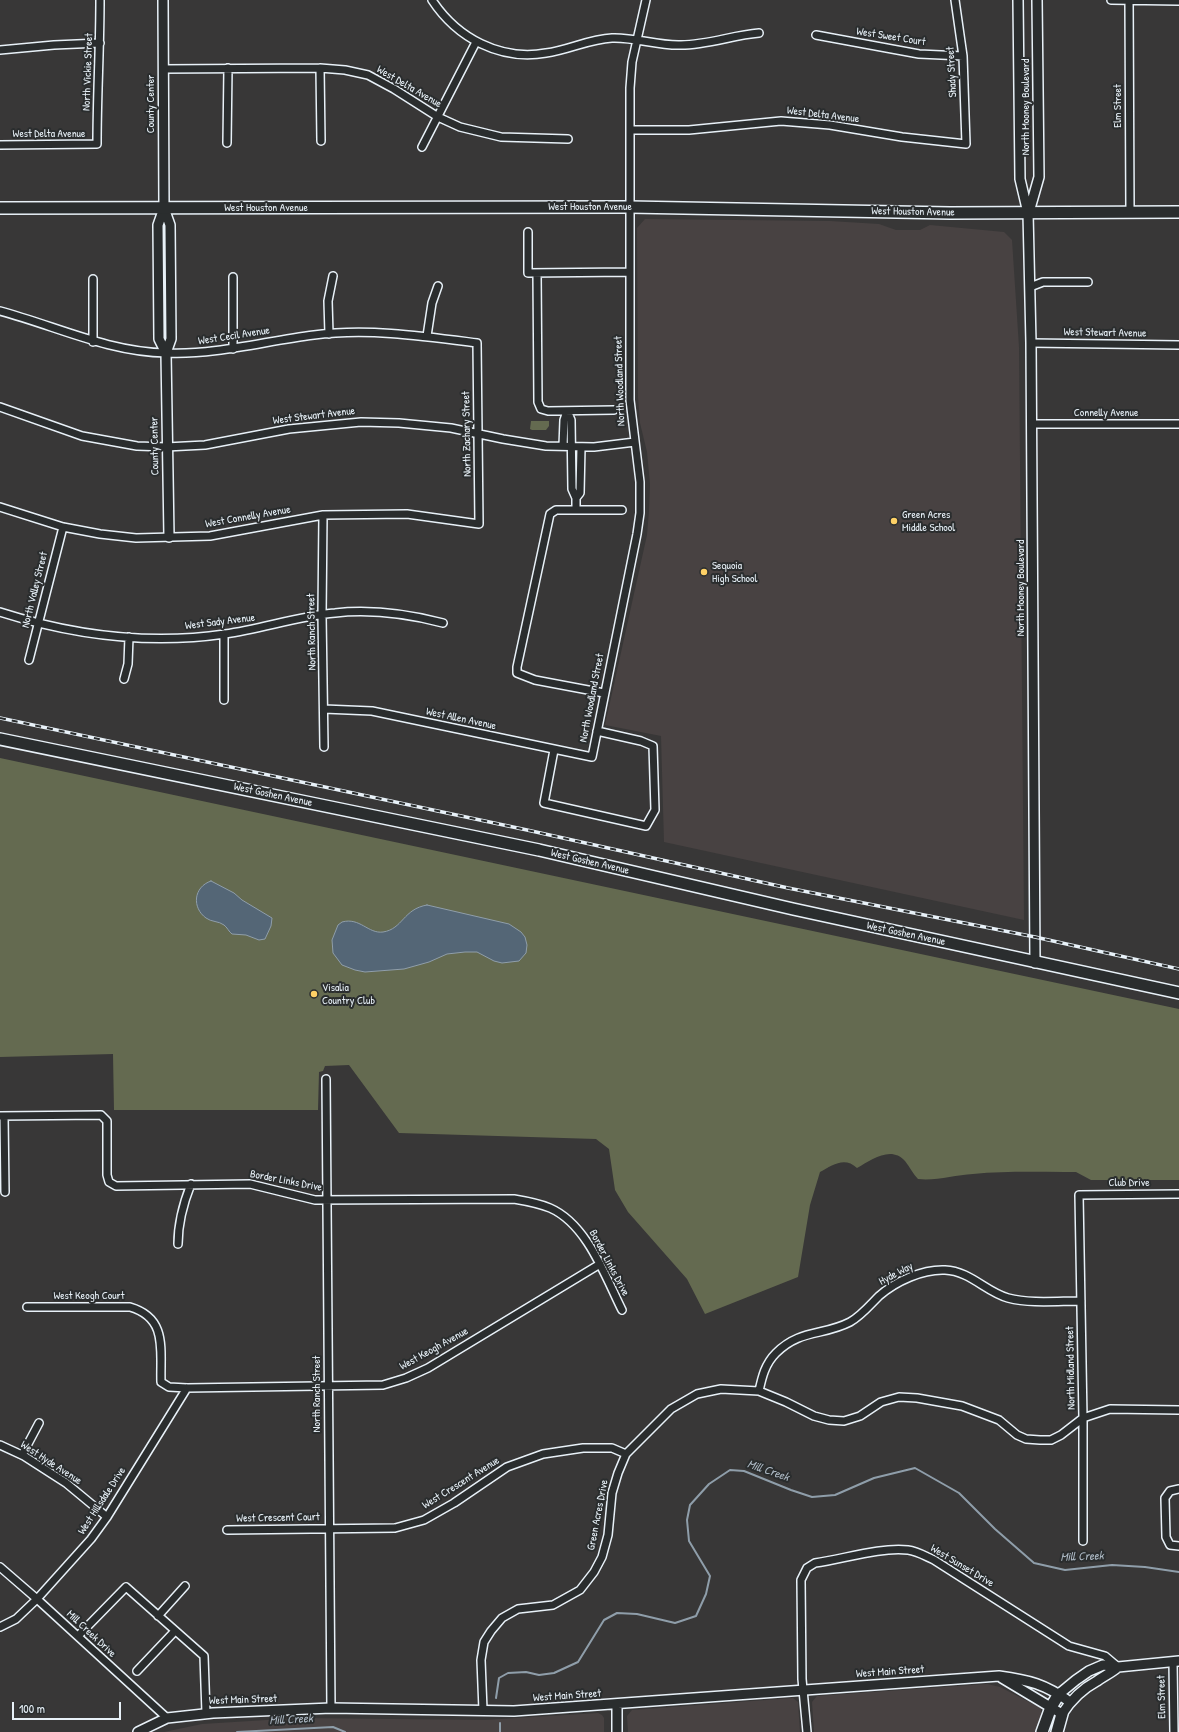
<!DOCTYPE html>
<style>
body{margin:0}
#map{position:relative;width:1179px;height:1732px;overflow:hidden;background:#383737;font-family:"Patrick Hand",sans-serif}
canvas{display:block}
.scale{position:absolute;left:12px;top:1702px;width:109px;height:18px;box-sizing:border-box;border:2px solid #e8f1f8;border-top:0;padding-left:5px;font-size:12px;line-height:14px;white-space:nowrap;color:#e8f1f8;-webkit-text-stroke:3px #2a2d2e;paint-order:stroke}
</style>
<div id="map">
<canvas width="1179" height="1732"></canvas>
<div class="scale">100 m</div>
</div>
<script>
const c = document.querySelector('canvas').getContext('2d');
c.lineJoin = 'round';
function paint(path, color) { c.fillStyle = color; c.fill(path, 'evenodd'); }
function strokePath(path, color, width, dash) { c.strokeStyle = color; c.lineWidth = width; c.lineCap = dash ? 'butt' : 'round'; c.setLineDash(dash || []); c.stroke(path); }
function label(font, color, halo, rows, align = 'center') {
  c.font = font + ' "Patrick Hand",sans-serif'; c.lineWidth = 4; c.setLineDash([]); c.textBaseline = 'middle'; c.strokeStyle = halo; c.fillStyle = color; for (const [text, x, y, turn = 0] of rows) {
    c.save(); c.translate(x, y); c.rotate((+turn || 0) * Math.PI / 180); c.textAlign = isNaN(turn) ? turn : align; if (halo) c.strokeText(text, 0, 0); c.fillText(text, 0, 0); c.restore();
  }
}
const built = new Path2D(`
 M645,219L830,221L879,224L896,230H920L930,225L1004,232L1012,240L1019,347L1024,920L664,842L661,736L605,725L647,535L649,511L650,484L647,452L640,423L638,397L637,228Z
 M987,1684L1000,1687L1041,1708V1717L1037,1732H814L812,1702L817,1696Z
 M793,1698L798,1702L800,1732H628L627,1716L632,1710Z
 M598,1713L602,1715L604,1718V1732H164L202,1724L299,1718L485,1720Z`);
const green = new Path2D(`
 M531,421H549V426L546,430H532L530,429Z
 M0,758L1179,1009V1180H1091L1076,1172H1065C1035,1172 1004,1171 973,1174C955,1175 936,1181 918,1179C913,1174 910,1167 905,1161C891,1145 871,1160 857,1168C845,1156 832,1165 820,1172L810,1205L798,1277L705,1314L687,1279L628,1212L615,1190L609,1149L596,1139L399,1133L349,1065L325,1066L323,1071L319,1072L318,1110H114L113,1054L0,1057Z`);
const water = new Path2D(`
 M211,881L234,893L242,900L272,918L271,926L265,939L259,940L246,935L232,934C229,932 227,927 224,925C219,921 211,922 206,918C192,908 193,887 211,881Z
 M427,905L509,924L521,932L525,937L527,945L526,953L519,961L502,963L494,961L477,952H465L447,954L429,962L404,969L365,972L355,970L342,965L333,953L332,940L338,925L342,922C360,917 368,934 383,932C403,929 403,909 427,905Z`);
const stream = new Path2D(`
 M496,1698L499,1678L508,1673L526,1672L539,1675L554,1673L578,1662L604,1620L617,1613L637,1614L675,1623L696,1616L706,1594L710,1576L689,1541L687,1520L690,1505L709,1484L730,1470L744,1471L791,1490L812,1497L835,1495L874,1478L915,1468L959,1493L995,1529L1034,1563L1065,1570L1112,1565L1145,1567L1179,1572
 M500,1723V1732
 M237,1732L333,1727L345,1732`);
const minor = new Path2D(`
 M432,0C457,38 500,61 546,53C569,50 589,39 612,38C635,37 658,46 681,45C708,45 733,35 759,33
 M1111,0L1179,1
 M1129,0L1130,212
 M816,35L919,54L963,56
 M0,50L54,45L100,43
 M320,68L321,141
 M163,69L320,68L345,70L368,75L394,89L438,117L460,127L501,137L568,139
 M630,130H689L781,121L830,125L902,137L966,144L963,56L955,0
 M227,143L228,68
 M0,145L97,144C97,96 100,48 100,0
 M422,147L476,42
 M528,232V273L630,272
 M537,273L538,402L541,409L548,411L614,410
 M233,277V349
 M93,279V342
 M1030,287L1043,282H1088
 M0,311C56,326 108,352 167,353C217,355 265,341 314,335C368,328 423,336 477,343L479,524L407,514L323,515L210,536L136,538L100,534L63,527L0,507
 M329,334L328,301L333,276
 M427,336L432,303L438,286
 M1031,343L1179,345
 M0,407L82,436L137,446L166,447L205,445L289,429L361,422L399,423L451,428L503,439L546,446L594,447L635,442
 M1032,424H1179
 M563,446L564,420L567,411L571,420L572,489L576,498V510H622
 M576,498L580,493L581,447
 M576,510H556L550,514L517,667V673L535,680L604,693
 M323,515L322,615L324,747
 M0,612C72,635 149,645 225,634C262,629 298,616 335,613C371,609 408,614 443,623
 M224,634V700
 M29,660L63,527
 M124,679L128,664L129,637
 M324,709L372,711L592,757L637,534L640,513V482L630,400V88L632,62L646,0
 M554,750L544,803L646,826L655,810L653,746L641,741L597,731
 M326,1079L331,1708
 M0,1116L101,1115L107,1121V1175L109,1182L116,1186L250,1184L315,1200L514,1199C526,1201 538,1203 550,1208C587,1224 605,1276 622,1310
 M4,1116L5,1192
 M178,1244C178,1223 183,1204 191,1184
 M27,1307H130C168,1318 160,1350 161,1382L169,1387L187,1388L383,1385L406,1378L428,1368L600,1264
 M759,1391C762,1377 765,1364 776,1353C800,1329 823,1336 850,1322C861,1316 870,1305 879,1296C896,1281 923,1269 945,1270C970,1271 986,1292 1008,1298C1031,1304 1058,1301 1081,1301
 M0,1445L24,1456L66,1483L107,1517
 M22,1455L39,1423
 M1179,1489L1170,1491L1165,1498L1166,1537L1170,1545L1179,1546
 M227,1530L395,1528L424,1520L454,1503L507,1467L543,1454L583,1448H612L626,1454
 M1083,1541V1418L1079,1195L1179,1194
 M0,1567L37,1599L167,1718
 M158,1616L185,1586
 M0,1627L16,1619L37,1599L91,1539L107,1517L187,1388
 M78,1636L126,1587L204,1656L206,1713
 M1173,1662L1174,1732
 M137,1671L175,1631
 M483,1710L481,1660L484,1642L491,1631L502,1618L518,1609L553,1605L580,1590L594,1572L602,1557L608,1535L612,1493L618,1473L626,1454L671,1409L697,1394L721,1389L759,1391L786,1402L814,1416L829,1420L844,1421L860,1416L881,1402L899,1397L917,1398L962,1406L999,1420L1017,1435L1026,1439L1040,1440H1051L1061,1435L1083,1418L1110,1409L1179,1410
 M807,1732L802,1679L801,1580L807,1568L815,1563C844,1559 879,1547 908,1550C917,1551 925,1556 934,1560L1069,1646L1105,1656L1118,1667`);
const tertiary = new Path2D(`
 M163,0L164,208L170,225L171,339L166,353L169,537
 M1018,0L1020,179L1028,213L1031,343L1035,963
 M164,208L158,225L159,339L166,353
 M1029,212L1039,177L1037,0
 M1002,1678L1062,1714C1071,1700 1082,1689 1097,1681C1104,1676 1111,1673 1118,1667
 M1059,1694L1076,1680L1089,1671L1103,1665L1118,1667L1179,1661
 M617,1704V1732
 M138,1732L167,1718L213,1713L331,1708L514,1711L999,1676C1029,1680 1045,1684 1070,1702`);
const secondary = new Path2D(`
 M0,208L630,207L950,213L1179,212
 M0,739L539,850L793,909L1179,993
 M1042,1732L1051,1707L1059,1694
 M1057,1732L1062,1714`);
const rail = new Path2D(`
 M0,718L527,830L788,888L1035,937L1179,969`);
const markers = [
 [894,521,4,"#ffd166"],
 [704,572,4,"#ffd166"],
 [314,994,4,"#ffd166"]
];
const streetNames = [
 ["West Sweet Court",891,37,9],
 ["North Vickie Street",88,72,-88],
 ["Shady Street",952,72,-93],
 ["West Delta Avenue",409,87,30],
 ["County Center",151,104,-90],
 ["Elm Street",1118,106,-90],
 ["North Mooney Boulevard",1026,107,-90],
 ["West Delta Avenue",823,115,7],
 ["West Delta Avenue",49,134],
 ["West Houston Avenue",590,207],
 ["West Houston Avenue",266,208],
 ["West Houston Avenue",913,212,1],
 ["West Stewart Avenue",1105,333,1],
 ["West Cecil Avenue",234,336,-9],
 ["North Woodland Street",620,381,-92],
 ["Connelly Avenue",1106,413],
 ["West Stewart Avenue",314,416,-7],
 ["North Zachary Street",467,434,-91],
 ["County Center",155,446,-91],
 ["West Connelly Avenue",248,517,-10],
 ["North Mooney Boulevard",1021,588,-90],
 ["North Valley Street",35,590,-76],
 ["West Sady Avenue",220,622,-7],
 ["North Ranch Street",312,632,-91],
 ["North Woodland Street",592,698,-79],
 ["West Allen Avenue",461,719,12],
 ["West Goshen Avenue",273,795,12],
 ["West Goshen Avenue",590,862,13],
 ["West Goshen Avenue",906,934,12],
 ["Border Links Drive",286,1181,11],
 ["Club Drive",1129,1183],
 ["Border Links Drive",609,1263,62],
 ["Hyde Way",896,1274,-28],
 ["West Keogh Court",89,1296],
 ["West Keogh Avenue",434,1349,-29],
 ["North Midland Street",1071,1368,-91],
 ["North Ranch Street",317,1394,-90],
 ["West Hyde Avenue",51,1463,33],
 ["West Crescent Avenue",461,1483,-32],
 ["West Hillsdale Drive",102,1501,-57],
 ["Green Acres Drive",598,1515,-79],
 ["West Crescent Court",278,1518,-1],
 ["West Sunset Drive",962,1566,31],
 ["Mill Creek Drive",91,1634,43],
 ["West Main Street",890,1672,-4],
 ["West Main Street",567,1696,-4],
 ["Elm Street",1162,1697,-91],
 ["West Main Street",243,1700,-2]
];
const poiNames = [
 ["Green Acres",902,515],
 ["Middle School",902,528],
 ["Sequoia",712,566],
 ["High School",712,579],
 ["Visalia",322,988],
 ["Country Club",322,1001]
];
const waterNames = [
 ["Mill Creek",768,1471,19],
 ["Mill Creek",1082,1557,-2],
 ["Mill Creek",291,1720,-3]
];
paint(built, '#484242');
paint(green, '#646a50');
paint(water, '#546676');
strokePath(water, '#8f9eaa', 1);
strokePath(stream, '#8f9eaa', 2);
strokePath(minor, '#e8f1f8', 10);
strokePath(tertiary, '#e8f1f8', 12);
strokePath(secondary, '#e8f1f8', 14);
strokePath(minor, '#2a2d2e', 7);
strokePath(tertiary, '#2a2d2e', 9);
strokePath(secondary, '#2a2d2e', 11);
strokePath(rail, '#e8f1f8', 3.5);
strokePath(rail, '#2a2d2e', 2, [6]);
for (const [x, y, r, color] of markers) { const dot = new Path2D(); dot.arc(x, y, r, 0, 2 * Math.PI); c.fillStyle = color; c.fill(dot); strokePath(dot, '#2a2d2e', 1.5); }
label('11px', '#e8f1f8', '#2a2d2e', streetNames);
label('11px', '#e8f1f8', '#2a2d2e', poiNames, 'left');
label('italic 12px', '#adb9c4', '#2a2d2e', waterNames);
</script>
